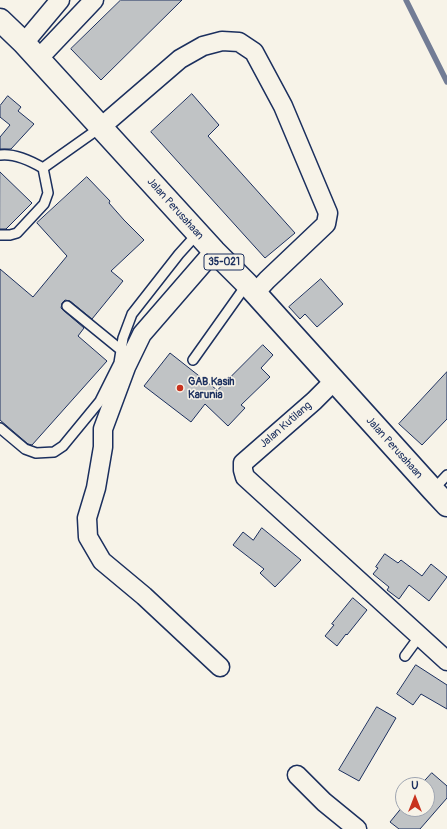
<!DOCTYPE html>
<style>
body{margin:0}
#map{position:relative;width:447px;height:829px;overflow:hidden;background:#f7f3e8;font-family:Pangolin,sans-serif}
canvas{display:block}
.north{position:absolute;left:395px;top:777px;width:40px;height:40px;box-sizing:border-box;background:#f7f3e8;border:1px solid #9fa5b1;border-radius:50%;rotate:0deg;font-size:11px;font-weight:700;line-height:16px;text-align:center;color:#1b2f5e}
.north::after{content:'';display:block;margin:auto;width:14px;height:18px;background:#c8321e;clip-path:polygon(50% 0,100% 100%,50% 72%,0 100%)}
</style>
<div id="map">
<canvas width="447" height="829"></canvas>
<div class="north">U</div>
</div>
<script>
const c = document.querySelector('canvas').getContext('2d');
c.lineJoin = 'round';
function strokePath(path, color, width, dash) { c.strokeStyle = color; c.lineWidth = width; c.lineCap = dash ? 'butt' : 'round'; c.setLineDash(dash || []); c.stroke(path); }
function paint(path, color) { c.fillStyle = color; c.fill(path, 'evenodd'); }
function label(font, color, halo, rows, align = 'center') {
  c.font = font + ' Pangolin,sans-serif'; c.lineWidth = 3; c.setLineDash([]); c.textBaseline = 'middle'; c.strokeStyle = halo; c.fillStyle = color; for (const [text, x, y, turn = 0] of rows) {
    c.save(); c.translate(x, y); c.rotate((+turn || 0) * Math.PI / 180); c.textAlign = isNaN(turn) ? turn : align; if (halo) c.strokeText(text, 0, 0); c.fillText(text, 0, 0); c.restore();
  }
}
const stream = new Path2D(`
 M406,0L447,82`);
const building = new Path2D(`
 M121,0H182L101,80L71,49Z
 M192,94L219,125L208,136L295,233L265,258L151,132Z
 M8,96L21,107L18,111L34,124L11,149H0V137L10,125L0,117V106Z
 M0,172L32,203L6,229H0Z
 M87,177L110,201L109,203L124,220L144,240L111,271L123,281L92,319L70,301L65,300L62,303L61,308L63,310L84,328L78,336L107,361L32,445L28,444L0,420V269L33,297L67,256L37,223Z
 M321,279L343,304L317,327L305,314L300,319L289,307Z
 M263,345L273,355L261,368L270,377L241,405L245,408L228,426L205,404L191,422L144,386L170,353L217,390Z
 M447,372V419L422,445L399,424Z
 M262,528L301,560L275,587L260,573L264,569L233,545L243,532L253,540Z
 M385,554L398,563L401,560L422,576L431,564L447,577L429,601L409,585L399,599L387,590L389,587L373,574L378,568L376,567Z
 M353,598L367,610L347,635L346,634L337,646L325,636L334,625L332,624Z
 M416,665L447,685V709L421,694L413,705L397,694Z
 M377,707L396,718L359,781L339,770Z
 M432,773L447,786V798L420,829H399L390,822L403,806V809H427V785H421Z`);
const lane = new Path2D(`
 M0,155C15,153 31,161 43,168
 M43,168L101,127
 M0,235H10L17,233L44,204L48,193L43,168
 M67,306L121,350
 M193,360L247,284
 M0,428L25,449L36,453L54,452L63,446L100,401L119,363L123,338L132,314L179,254L198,233
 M433,490L447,475
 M405,656L419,637`);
const street = new Path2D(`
 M24,43L60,0
 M39,58L94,0
 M101,127L180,59L203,46L222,41L239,42L254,52L283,106L328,213L326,224L267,280L255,293
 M214,251L142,334L126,367L103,429V447L96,488L87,518L88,537L102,561L144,596L220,667
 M334,381L314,401L243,463V470L245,477L447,661
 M297,775L324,802L357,829`);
const primary = new Path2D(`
 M0,20L24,43L214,251L247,284L433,490L447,505`);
const markers = [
 [180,388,4,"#c8321e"]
];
const shields = [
 [224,262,40]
];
const shieldNames = [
 ["35-021",224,262]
];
const streetNames = [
 ["Jalan Perusahaan",175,209,48],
 ["Jalan Kutilang",286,425,-41],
 ["Jalan Perusahaan",394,448,48]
];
const poiNames = [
 ["GAB Kasih",188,382],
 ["Karunia",188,395]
];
strokePath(stream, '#727c95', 5.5);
paint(building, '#c0c3c5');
strokePath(building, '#1b2f5e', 1);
strokePath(lane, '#1b2f5e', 12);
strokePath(street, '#1b2f5e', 21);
strokePath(primary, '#1b2f5e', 25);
strokePath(lane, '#f7f3e8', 9);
strokePath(street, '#f7f3e8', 18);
strokePath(primary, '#f7f3e8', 22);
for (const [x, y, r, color] of markers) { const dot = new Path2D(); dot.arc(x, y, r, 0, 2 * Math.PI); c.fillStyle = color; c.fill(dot); strokePath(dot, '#f7f3e8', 1.5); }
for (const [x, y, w] of shields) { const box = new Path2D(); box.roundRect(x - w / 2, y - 8, w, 16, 3); c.fillStyle = '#f7f3e8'; c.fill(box); strokePath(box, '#1b2f5e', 1); }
label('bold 10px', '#1b2f5e', null, shieldNames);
label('11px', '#1b2f5e', '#f7f3e8', streetNames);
label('bold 11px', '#1b2f5e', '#f7f3e8', poiNames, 'left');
</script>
